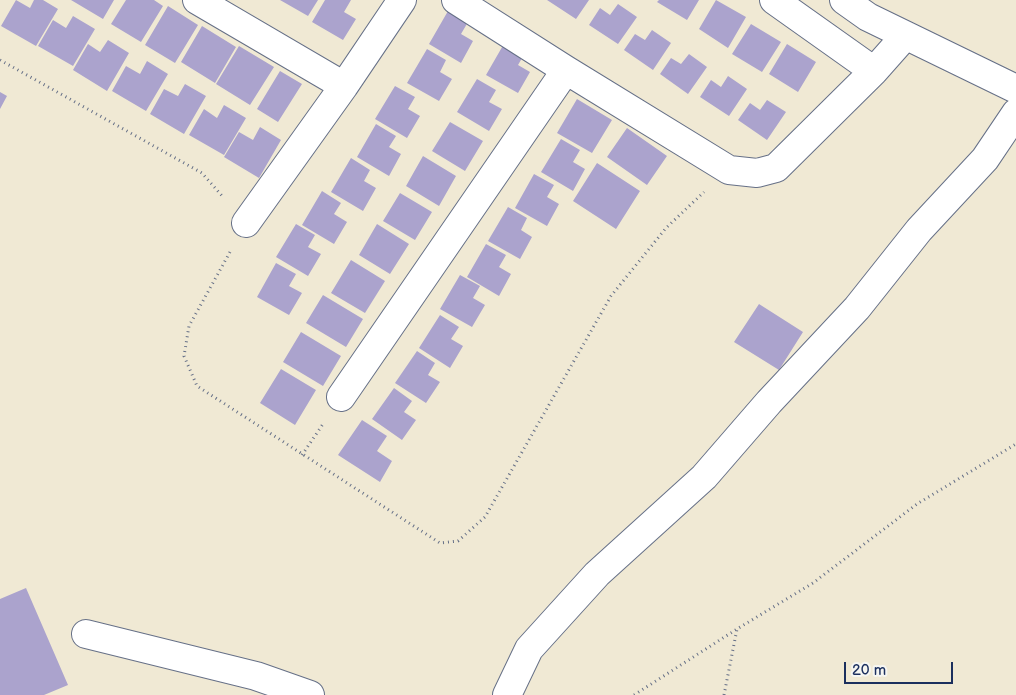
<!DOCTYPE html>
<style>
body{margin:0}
#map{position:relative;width:1016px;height:695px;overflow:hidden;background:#f0e9d4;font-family:"Balsamiq Sans",sans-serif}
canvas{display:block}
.scale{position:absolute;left:844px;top:662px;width:109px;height:22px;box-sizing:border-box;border:2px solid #1b2f5e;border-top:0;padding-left:6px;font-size:15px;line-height:18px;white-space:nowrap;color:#1b2f5e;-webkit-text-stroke:4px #f6f6f2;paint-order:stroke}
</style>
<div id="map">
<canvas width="1016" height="695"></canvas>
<div class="scale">20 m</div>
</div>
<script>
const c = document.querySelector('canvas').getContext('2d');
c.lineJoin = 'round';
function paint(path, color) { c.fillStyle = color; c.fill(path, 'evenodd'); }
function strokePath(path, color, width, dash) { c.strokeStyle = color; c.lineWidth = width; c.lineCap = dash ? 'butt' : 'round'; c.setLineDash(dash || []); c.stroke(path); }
const building = new Path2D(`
 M16,0L30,8L34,0H43L58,9L36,46L1,26Z
 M71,0H114L103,19Z
 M126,0H154L163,6L141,42L111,24Z
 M280,0H318L308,16Z
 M325,0H351L344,12L356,19L343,40L312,22Z
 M547,0H589L576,19Z
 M659,0H699L687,20L657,2Z
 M716,0L746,17L728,48L699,29Z
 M618,4L637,17L618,44L589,25L600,8L610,15Z
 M168,6L198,25L175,63L145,45Z
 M448,11L468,22L461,34L473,41L461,63L429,44Z
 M73,16L95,29L73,66L38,46L53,20L66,28Z
 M751,24L781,42L762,72L732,54Z
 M202,26L236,47L215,83L181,62Z
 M652,30L671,43L653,70L624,50L635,34L645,40Z
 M108,40L129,53L107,91L73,70L88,44L100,52Z
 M505,42L525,53L518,65L530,72L518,93L486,75Z
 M787,44L816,62L798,92L769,74Z
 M239,46L274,67L250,105L216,84Z
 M427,49L446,60L440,72L452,79L439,101L407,83Z
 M689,54L707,67L688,94L660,74L671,58L681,64Z
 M147,61L168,74L146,111L112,91L126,66L140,74Z
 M280,71L302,84L278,122L257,109Z
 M728,76L747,89L729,116L700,97L711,80L721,87Z
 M477,79L496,90L489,102L502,109L489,131L457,112Z
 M185,84L206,96L184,134L150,114L164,89L178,96Z
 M395,86L415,97L408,109L420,116L407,138L375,119Z
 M0,92L7,96L0,109Z
 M577,99L612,120L592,153L557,133Z
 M767,100L786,112L767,140L738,120L750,103L760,110Z
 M224,105L246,118L224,155L189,135L204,109L217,118Z
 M450,122L483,141L465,171L432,151Z
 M376,124L396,136L389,147L401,154L389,176L357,157Z
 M260,127L281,140L259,178L224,157L239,132L253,140Z
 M627,128L667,156L647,185L607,157Z
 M561,139L580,150L573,162L585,169L573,191L541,172Z
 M423,156L456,176L439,206L406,186Z
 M351,158L370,170L364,181L376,188L363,211L331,192Z
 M597,163L640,191L616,229L573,201Z
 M534,174L554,185L547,197L559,204L547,226L515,208Z
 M322,191L341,203L334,214L347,222L334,244L302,225Z
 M400,193L432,212L415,240L383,221Z
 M508,207L527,218L521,230L532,237L520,259L488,241Z
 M296,224L315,235L308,247L321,254L308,276L276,257Z
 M377,224L409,244L390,274L359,255Z
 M486,244L506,255L499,267L511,274L499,296L467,277Z
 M351,260L385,281L365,313L331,293Z
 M276,263L296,274L289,286L302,293L289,315L257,297Z
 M460,275L480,286L473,298L485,305L472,327L440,309Z
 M323,295L363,319L346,347L306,323Z
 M759,304L803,332L779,370L734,342Z
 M440,315L459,327L451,339L463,346L450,368L419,348Z
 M301,332L341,356L323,386L283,362Z
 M417,351L435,363L428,375L440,382L426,403L395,383Z
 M281,369L316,390L295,425L260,403Z
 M394,388L412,401L404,412L416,420L402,440L372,419Z
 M362,420L387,436L377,451L392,461L380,482L338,455Z
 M26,588L68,685L44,695H0V599Z`);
const path = new Path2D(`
 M0,60L202,173L224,198
 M230,252L189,326L184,356L197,386L440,543L458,541L485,517L611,296L666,228L704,192
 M302,455L323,424
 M634,695L737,629L813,583L917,504L1016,444
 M724,695L737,629`);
const minor = new Path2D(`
 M197,0L344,86
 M456,0L566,70L729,170L757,173L776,168L874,71L905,36
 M774,0L874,71
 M844,0L868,17L1016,89
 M246,223L344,86L402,0
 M341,397L566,70
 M86,634L256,676L310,695
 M507,695L529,649L597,574L704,477L769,402L857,308L919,230L985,159L1016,113`);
paint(building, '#aba3cd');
strokePath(minor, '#667087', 30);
strokePath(path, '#667087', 3, [1, 4]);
strokePath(minor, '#fff', 28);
</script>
